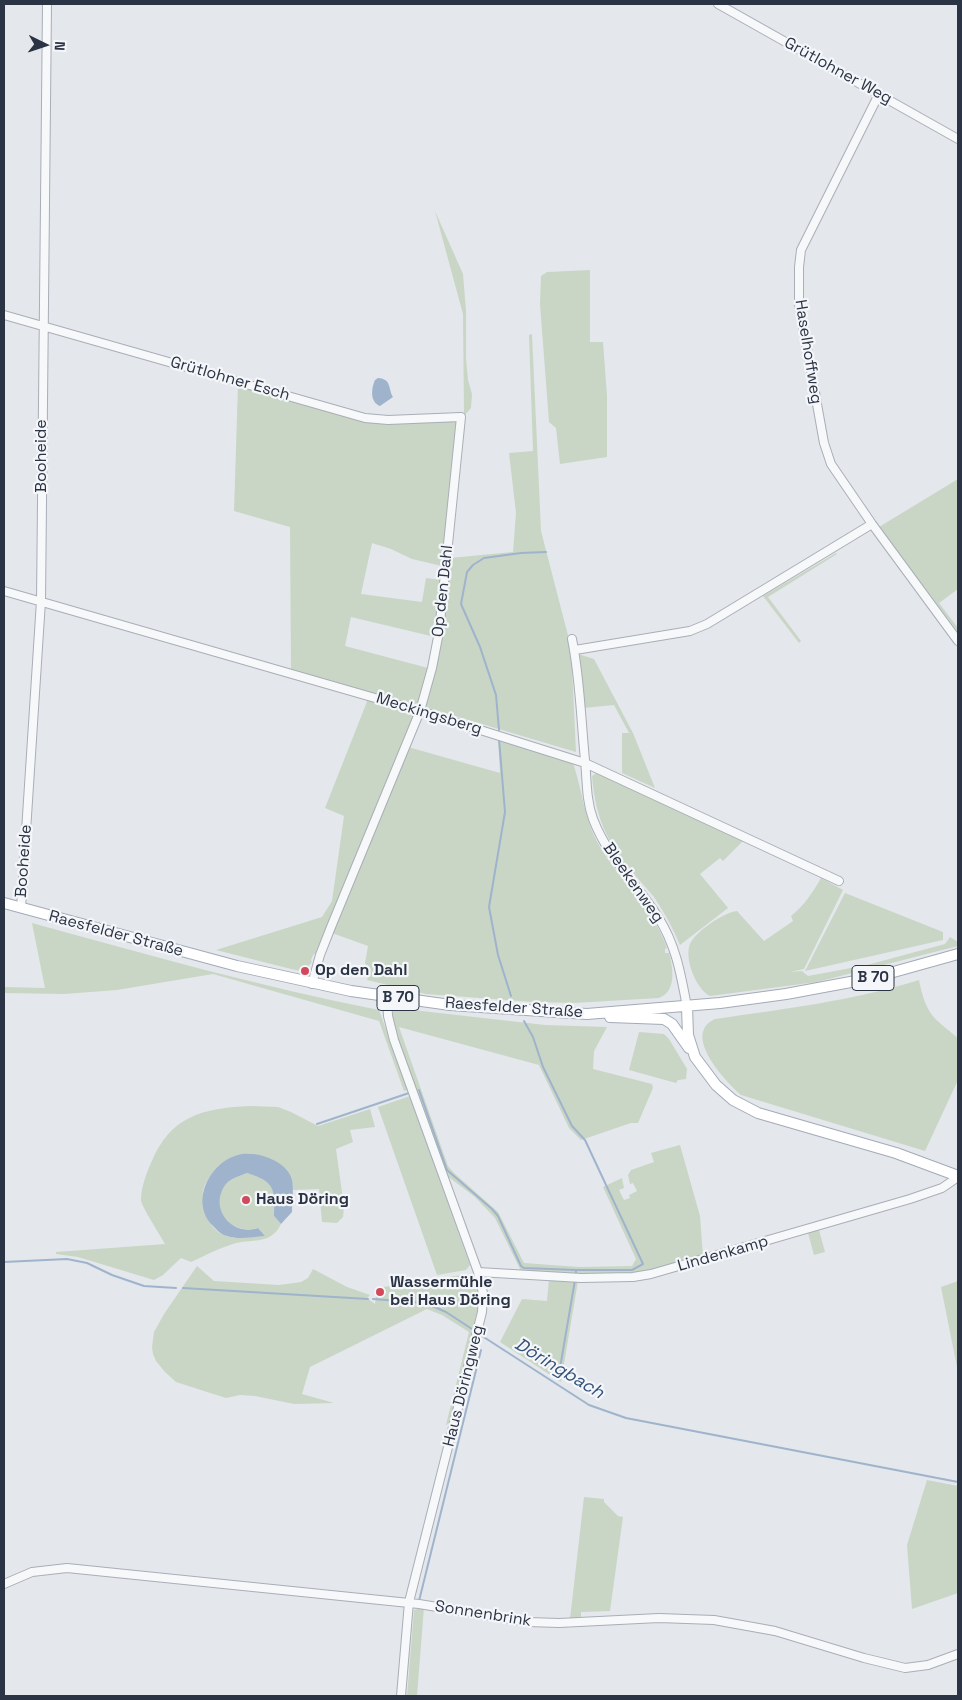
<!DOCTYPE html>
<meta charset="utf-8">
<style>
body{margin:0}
#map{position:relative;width:962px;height:1700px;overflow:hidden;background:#e4e7ec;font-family:"Space Grotesk",sans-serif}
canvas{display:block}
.frame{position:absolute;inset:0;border:5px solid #2b3445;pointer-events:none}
.north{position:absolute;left:20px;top:20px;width:50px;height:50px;-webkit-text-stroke:4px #f4f6f9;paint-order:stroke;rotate:94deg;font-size:14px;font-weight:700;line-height:20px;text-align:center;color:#2b3445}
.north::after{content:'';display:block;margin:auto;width:18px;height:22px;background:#2b3445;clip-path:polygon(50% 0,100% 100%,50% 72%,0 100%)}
</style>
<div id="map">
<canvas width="962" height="1700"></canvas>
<div class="frame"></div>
<div class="north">N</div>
</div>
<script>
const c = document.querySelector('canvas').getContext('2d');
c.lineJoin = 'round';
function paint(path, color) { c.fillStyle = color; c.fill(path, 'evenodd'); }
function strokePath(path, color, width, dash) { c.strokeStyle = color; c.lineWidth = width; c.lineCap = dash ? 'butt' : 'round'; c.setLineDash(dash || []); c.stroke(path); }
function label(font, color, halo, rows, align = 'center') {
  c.font = font + ' "Space Grotesk",sans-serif'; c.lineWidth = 4.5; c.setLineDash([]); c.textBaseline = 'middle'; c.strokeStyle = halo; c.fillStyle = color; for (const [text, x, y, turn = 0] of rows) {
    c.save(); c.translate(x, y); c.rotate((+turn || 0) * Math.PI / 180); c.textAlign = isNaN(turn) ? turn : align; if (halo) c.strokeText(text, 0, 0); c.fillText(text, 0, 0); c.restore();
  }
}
const green = new Path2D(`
 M435,211L463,274L466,311V359L468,380L472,394L471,408L464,416L463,314Z
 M590,270V342H603L607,396V457L560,464L556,428L549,422L540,304L541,276L547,272Z
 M532,334L541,531L571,647L576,752L428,708L425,703L440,648L450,558L513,552L516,513L509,453L533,451L529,335Z
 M238,385L364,421L454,420L457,424L442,566L412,559L391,549L372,543L361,594L422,602L426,578L441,580L435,637L351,617L345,646L428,668L419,702L413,705L291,673L290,527L234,511Z
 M958,479V589L939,603L958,628V632L879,527Z
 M836,553L837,554L768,597L801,641L799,643L763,596Z
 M578,654L594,659L633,733L655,788L622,773V733H629L614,705L583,708Z
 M368,699L411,711L413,717L317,952L313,955L311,960L312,962L304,971L295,970L216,950L322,917L332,901L344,816L325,808Z
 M498,738L572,760C582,788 584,819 599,845C619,880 654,909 667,948L665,949V953H669C673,968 677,991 659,998L574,1003L533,1002L426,994L367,980L369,974L365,963L368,946L332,933L408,747L500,773Z
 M598,772L744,840L723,861L720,858L700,874L728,908L680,945C673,928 664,912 654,897C639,879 622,863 611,843C599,822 594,800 592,776Z
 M821,878L843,890L804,969L790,972L802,971L808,976L867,965L945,944L950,937L958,942V946L817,982L710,996C696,989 684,959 690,944C695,932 724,912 737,911L764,941L793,921L791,916C804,906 813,892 821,878Z
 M845,893L943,932V940L805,971Z
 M32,923C148,955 262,987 379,1010L408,1090L404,1091L379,1021L213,974L117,990L64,994L4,993V987L45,988Z
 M919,980C926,1014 932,1017 958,1038V1080L925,1151L741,1095C725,1081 681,1034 715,1019C783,1009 853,1001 919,980Z
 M395,1008L545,1025L607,1027L594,1051L593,1069L652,1084L653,1088L638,1123H631L581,1140L569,1128L539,1065L399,1027L448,1166L454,1173L498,1212L524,1263L579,1267L632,1266L636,1259L603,1187L622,1178L624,1188L619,1190L624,1200L630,1198L629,1195L637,1191L633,1183L630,1184L628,1175L631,1170L654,1162L651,1153L680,1145L700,1216L703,1256C686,1261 668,1268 651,1271C611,1279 561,1274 521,1271L495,1218L475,1197L446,1175L395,1030L392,1014Z
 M639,1032L664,1034L669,1039L687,1069L686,1079L678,1080L676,1083L629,1070Z
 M410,1096L470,1265L466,1270L437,1275L378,1107Z
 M250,1106L278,1107L291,1112L318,1126L370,1109L375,1127L350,1130L353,1142L336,1149L344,1207L343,1217L337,1223L322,1222L319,1189L293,1190L291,1178L219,1165C213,1172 205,1181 203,1191C202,1208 208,1230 226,1236C238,1240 253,1236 265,1236L258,1228C231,1236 207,1207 226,1184C231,1178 240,1176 247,1173C277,1183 275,1186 274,1216L281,1224C270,1247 250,1237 230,1245C217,1249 204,1256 191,1262L181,1258L163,1275L154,1280L78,1257L56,1254V1252L165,1244C161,1236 141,1206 141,1200C141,1188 146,1174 151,1163C170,1116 203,1108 250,1106Z
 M819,1230L825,1252L814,1255L808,1233Z
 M197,1266L214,1281L279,1285L301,1282L308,1278L313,1269L347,1287L370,1295L367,1298L375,1304L376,1296H383V1287L468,1274L474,1276L478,1287L479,1303L451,1422L446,1425L469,1332L442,1315L427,1309L310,1367L302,1394L334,1403L294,1404L255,1396L240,1395L226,1398L176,1382L165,1372L156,1361L153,1354L152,1347L154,1332L164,1314Z
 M549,1279L578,1281L561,1382L500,1342L522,1299L547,1301Z
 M958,1281V1372L941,1287Z
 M927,1480L958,1486V1593L912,1609L907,1545Z
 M584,1497L604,1499V1502L618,1516L623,1517L610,1611L581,1612V1618L570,1619Z
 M424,1607L417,1696H407L414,1610Z`);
const water = new Path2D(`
 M378,378C392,379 388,389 393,397L380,406C370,402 371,389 375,380Z
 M254,1154C268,1156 288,1164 292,1180C294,1190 292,1202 292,1212L281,1224L274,1216C275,1188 275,1182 247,1173C240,1176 231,1178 226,1184C208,1207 231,1237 258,1228L265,1236C252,1237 239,1240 227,1236C221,1235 216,1229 212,1225C190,1201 210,1162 238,1155C243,1153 249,1154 254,1154Z`);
const stream = new Path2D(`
 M499,730L496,695L480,647L461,604L467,572L473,565L484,558L521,553L546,552
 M499,739L505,812L489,907L498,955L511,996
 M524,1021L533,1037L543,1067L572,1126L585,1140L643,1264L632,1270H576
 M419,1090L447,1170L492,1209L498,1216L521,1266L524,1268L576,1270V1275
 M317,1124L409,1093
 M4,1262L67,1259L87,1263L112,1275L144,1286L176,1288
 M183,1288L368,1299
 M373,1299L425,1303L446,1312L475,1331
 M479,1334L589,1405L626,1418L958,1482
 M559,1374L575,1280
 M419,1601L481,1350`);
const minor = new Path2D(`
 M718,4L958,139
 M879,94L801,250L799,267V304L824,443L831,464L872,524L958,641
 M4,315L365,418L388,420L461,417L439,632L432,668L420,711L331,927L320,955L312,984
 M4,591L420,711L585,763L839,881
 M572,639C580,678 581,720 585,760C587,780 586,800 593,819C609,860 636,882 658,917C676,945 681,975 687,1007
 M575,650L690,631L707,624L872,524
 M21,908L41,601L47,4
 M387,997L388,1016L394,1040L478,1272L483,1293L482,1312L409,1602L401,1696
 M478,1272L581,1278L633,1277L651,1274L910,1199L942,1188L958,1177
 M4,1584L32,1572L67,1568L419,1604L528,1622L559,1623L659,1618L714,1620L775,1631L864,1658L905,1668L928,1665L958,1654`);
const major = new Path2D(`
 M4,903L237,966L351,991L450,1005L587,1014L720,1003L786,994L872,978L958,954
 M687,1007L688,1035L695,1057L716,1085L733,1100L758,1113L896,1153L958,1176
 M610,1017L664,1019L672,1024L689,1048`);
const markers = [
 [305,971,5,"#d1495b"],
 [246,1200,5,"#d1495b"],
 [380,1292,5,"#d1495b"]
];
const shields = [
 [873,978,42],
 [398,998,42]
];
const shieldNames = [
 ["B 70",873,978],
 ["B 70",398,998]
];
const streetNames = [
 ["Grütlohner Weg",838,71,29],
 ["Haselhoffweg",808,352,81],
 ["Grütlohner Esch",230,379,16],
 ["Booheide",42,456,-90],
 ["Op den Dahl",443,591,-84],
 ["Meckingsberg",429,714,17],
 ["Booheide",24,861,-86],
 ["Bleekenweg",633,883,55],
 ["Raesfelder Straße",116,934,15],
 ["Raesfelder Straße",514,1008,4],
 ["Lindenkamp",723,1254,-16],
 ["Haus Döringweg",464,1386,-76],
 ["Sonnenbrink",483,1614,9]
];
const poiNames = [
 ["Op den Dahl",315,971],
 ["Haus Döring",256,1200],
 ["Wassermühle",390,1283],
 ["bei Haus Döring",390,1301]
];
const waterNames = [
 ["Döringbach",559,1369,31]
];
paint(green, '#c9d6c5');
paint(water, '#9fb4cc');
strokePath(stream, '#9fb4cc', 2);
strokePath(minor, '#a9aeb7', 10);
strokePath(major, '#a3abb8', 12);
strokePath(minor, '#f7f8fa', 8);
strokePath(major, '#fff', 10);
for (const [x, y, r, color] of markers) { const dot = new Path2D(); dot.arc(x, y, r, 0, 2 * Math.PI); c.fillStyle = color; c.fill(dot); strokePath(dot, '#f4f6f9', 2); }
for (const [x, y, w] of shields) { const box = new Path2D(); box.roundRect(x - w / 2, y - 12.5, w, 25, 4); c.fillStyle = '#f4f6f9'; c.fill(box); strokePath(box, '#2b3445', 1); }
label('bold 15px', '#2b3445', null, shieldNames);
label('16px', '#2b3445', '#f4f6f9', streetNames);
label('bold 16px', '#2b3445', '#f4f6f9', poiNames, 'left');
label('italic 18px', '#34527a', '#f4f6f9', waterNames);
</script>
